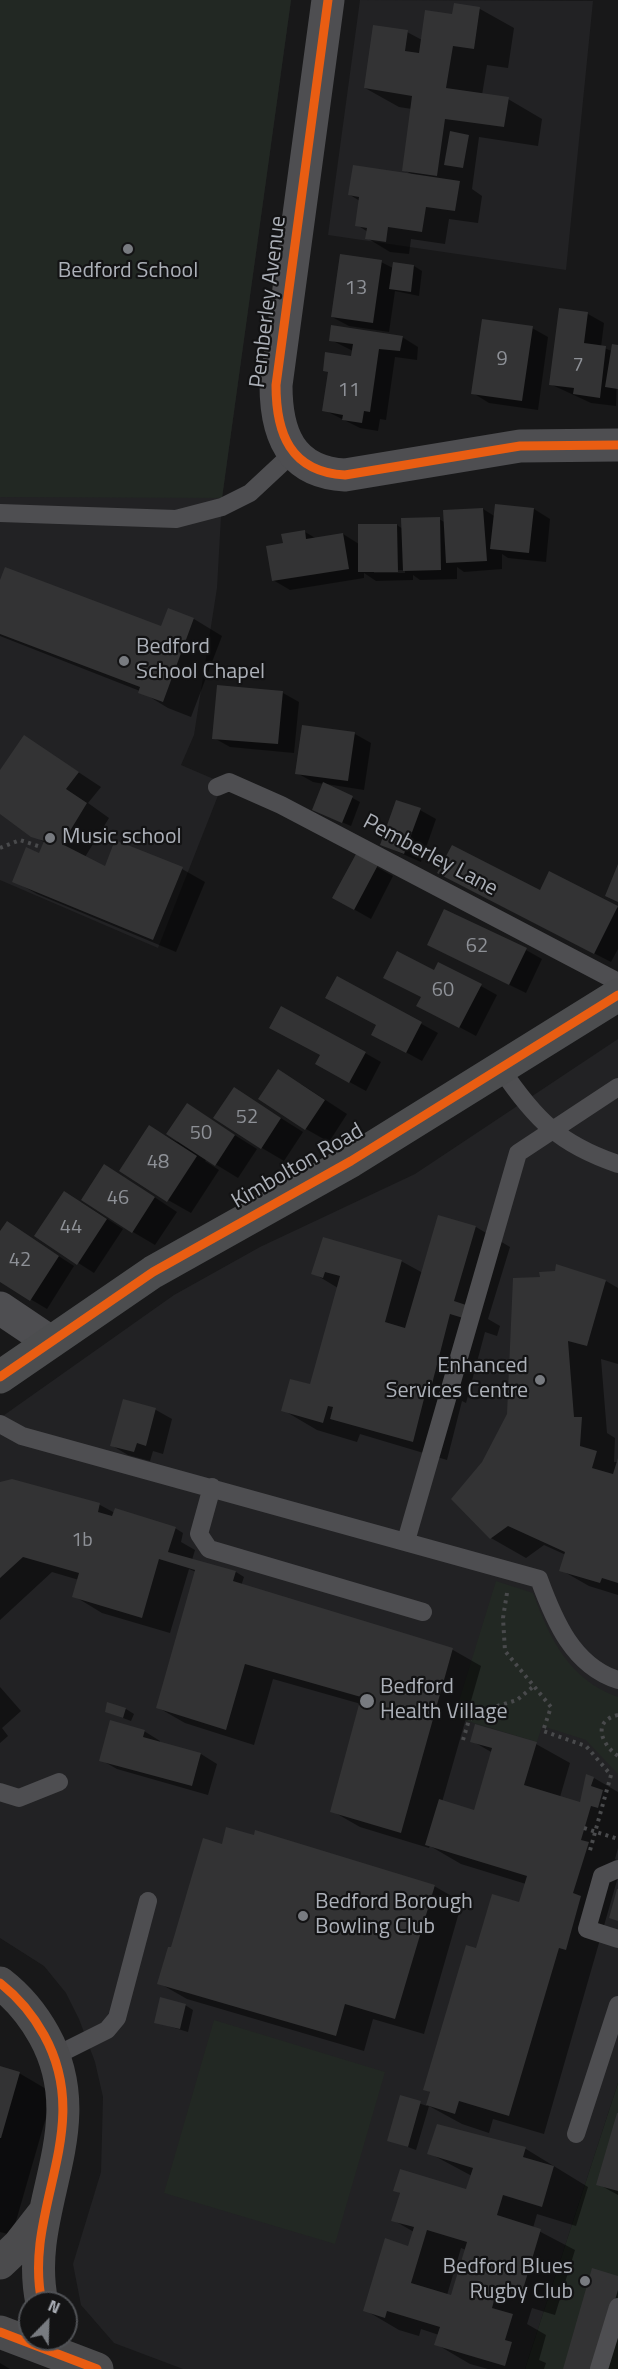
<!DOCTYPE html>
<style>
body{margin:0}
#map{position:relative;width:618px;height:2369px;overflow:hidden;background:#181819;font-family:"Titillium Web",sans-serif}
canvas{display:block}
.north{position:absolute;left:18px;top:2291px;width:60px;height:60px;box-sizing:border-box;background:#131314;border:2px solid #505256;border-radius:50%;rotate:23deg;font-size:16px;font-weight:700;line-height:24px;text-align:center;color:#acb0b8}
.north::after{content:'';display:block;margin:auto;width:21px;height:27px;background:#787b80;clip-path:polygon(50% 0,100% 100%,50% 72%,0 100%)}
</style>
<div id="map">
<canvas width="618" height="2369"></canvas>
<div class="north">N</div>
</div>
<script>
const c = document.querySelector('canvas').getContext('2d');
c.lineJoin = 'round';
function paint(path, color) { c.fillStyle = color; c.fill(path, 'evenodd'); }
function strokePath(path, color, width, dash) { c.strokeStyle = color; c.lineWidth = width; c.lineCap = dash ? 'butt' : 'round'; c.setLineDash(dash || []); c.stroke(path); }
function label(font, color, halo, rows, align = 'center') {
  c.font = font + ' "Titillium Web",sans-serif'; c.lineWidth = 4.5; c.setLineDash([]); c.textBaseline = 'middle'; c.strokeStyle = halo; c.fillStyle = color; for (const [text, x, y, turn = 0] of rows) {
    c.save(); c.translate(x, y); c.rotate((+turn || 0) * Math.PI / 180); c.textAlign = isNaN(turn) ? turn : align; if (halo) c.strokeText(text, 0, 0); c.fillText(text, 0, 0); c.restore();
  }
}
const built = new Path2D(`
 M0,0H291L222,498L217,588L194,735L181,765L216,780L219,793L158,948L0,880Z
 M360,0L593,1L566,270L328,235Z
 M618,1039V2083L525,2369H183L114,2343L81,2305L73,2264L101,2172L103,2097L95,2062L79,2019L66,1993L44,1966L0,1938V1418L174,1295L260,1247L415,1174Z`);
const green = new Path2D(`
 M0,0H291L222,498L0,497Z
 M496,1581L533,1593C550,1639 569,1680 618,1697V1774L586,1740L542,1726L537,1742L454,1717Z
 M214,2020L385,2072L335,2244L164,2193Z
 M618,2083V2369H525Z`);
const shadow = new Path2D(`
 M480,9L514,28L508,68L487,65L482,95L508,99L542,119L538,146L479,137L472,189L482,196L478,223L449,219L445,244L411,239L409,254L390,252L367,238L368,232L357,225L360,201L350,195L413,175L404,170L412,109L399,107L365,88L407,32L422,40L453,16Z
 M381,262L393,268L414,266L422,271L419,296L395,291L389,332L349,326L332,317Z
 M560,310L588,314L604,323L601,347L612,351L618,346L616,406L591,403L550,384Z
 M532,328L548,337L538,410L489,403L473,393Z
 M402,337L418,347L417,360L395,357L386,420L380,419L378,431L360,428L324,410L329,373L325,370L352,358L353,351L331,340Z
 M497,505L534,509L550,519L546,562L508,558L502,554V569L464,572L457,567V579L420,580L413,575V580L376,581L364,573V578L290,590L273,580L285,545L305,532L317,539L343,534L359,544L397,525L403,529L439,519L446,523L483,509L496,517ZM374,570H405V573H374Z
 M0,584L162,628L169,610L194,619L222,636L191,717L168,708L140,691L0,636Z
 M283,693L299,702L294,753L230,747L214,738Z
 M355,734L371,743L364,790L326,784L360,802L351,826L322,814L324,784L313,782L297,773Z
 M25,737L101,787L88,803L109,818L85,857L105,868L182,869L205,882L176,952L37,894L14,881L40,855L45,843L0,812V772Z
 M420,810L436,819L421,862L382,845Z
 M357,856L393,876L371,919L334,898Z
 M550,873L618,908V949L611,962L455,882L541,892Z
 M428,945L526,950L542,959L526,993Z
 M435,972L481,986L497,995L476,1036L435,1014L423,997Z
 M338,978L438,1033L422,1061L389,1043L378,1025Z
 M365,1053L381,1062L366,1091L333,1073L321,1055Z
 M301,1084L347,1114L329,1142L306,1129Z
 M235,1089L303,1132L284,1161L262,1148Z
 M187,1105L257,1149L238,1178L207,1159L205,1161L219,1170L191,1213L168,1200L150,1127L177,1142Z
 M127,1179L177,1212L155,1245L133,1232Z
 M81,1202L123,1229L94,1273L36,1236Z
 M439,1216L476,1227L510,1247L488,1319L500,1326L497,1336L485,1332L466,1403L462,1401L447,1460L360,1434L357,1442L317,1430L283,1410L311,1386L338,1288L313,1273L401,1261L423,1273Z
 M23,1233L74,1266L47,1309L0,1281V1234Z
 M606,1281L618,1288V1364L601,1359L607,1433L615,1438L614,1462H618V1595L589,1586L561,1570L566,1555L544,1545L526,1558L491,1538L483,1463Z
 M124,1401L156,1410L172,1419L163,1454L153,1451L150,1461L128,1455L111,1445Z
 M12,1481L100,1505L115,1513L175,1528L183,1533L181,1542L195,1550L192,1560L236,1572L244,1577L241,1586L453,1650L481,1666L442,1802L475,1812L493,1753L472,1741L536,1744L570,1763L560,1797L581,1804L594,1778L618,1792V1848L615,1859L618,1861V1877L544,2134L493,2119L489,2133L462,2124L429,2106L416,2150L389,2140L401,2097L427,2106L431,2093L425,2089L477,1950L520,1904L526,1884L461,1864L430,1846L429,1848L360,1827L332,1811L361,1704L273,1679L254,1745L185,1723L157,1707L196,1572L189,1569L170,1633L102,1613L74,1596L79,1580L52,1572L0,1620V1485Z
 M0,1687L21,1711L2,1728L8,1736L0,1743Z
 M126,1709L134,1714L131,1721L107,1712Z
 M144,1731L160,1741V1743L201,1754L217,1764L208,1795L117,1769L101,1760Z
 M434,1886L462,1902L424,2034L373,2019L364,2051L187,1999L159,1983Z
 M185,2005L193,2010L188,2032L155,2022Z
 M0,2068L19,2073L53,2093L12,2235L0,2232Z
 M618,2116V2195L598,2184Z
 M438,2126L526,2149L588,2187L576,2226L537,2214L533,2228L575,2250L555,2315L532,2308L527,2324L546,2335L539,2360L546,2363L544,2369H488L470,2364L436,2344L439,2335L421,2329L419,2336L399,2330L365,2310L409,2248L414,2232L393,2220L401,2194L395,2190L467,2191L472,2176L429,2153ZM461,2248L466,2250L452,2297L447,2295Z
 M618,2278V2369H565Z
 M0,2363L10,2369H0Z`);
const building = new Path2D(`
 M454,3L480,7L474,49L453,46L446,88L509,97L504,127L445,119L437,176L402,171L412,96L364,88L373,25L408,30L405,51L419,53L425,10L452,14Z
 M450,131L469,135L463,168L444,165Z
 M353,165L460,181L455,211L426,207L422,232L388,227L386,242L365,239L367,228L355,226L359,197L348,195Z
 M340,254L382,260L373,323L331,317Z
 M393,262L414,265L411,292L389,289Z
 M559,308L588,312L584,343L606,346L600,398L573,394L574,388L549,385Z
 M482,319L533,326L522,401L471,394Z
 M331,325L403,336L400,351L379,349L370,412L364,411L362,423L342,420L343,415L322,411L328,372L323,371L325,352L351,356L353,344L329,341Z
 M612,344L618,345V389L605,387Z
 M495,504L534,508L529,553L490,549Z
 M483,508L487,561L446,563L443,510Z
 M440,517L441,570L403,571L401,518Z
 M358,524H397L398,572H358Z
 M305,530L306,539L343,533L349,569L272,581L266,546L283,543L281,534Z
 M5,567L161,626L168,608L194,618L163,702L138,693L140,687L0,634V580Z
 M217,685L283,691L278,744L212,739Z
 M302,725L355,732L348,781L295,774Z
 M24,735L79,772L66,789L87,803L62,844L105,866L115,840L183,867L153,940L12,882L26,847L39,853L44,841L31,837L0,814V770Z
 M323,782L353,796L342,823L312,810Z
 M396,800L421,808L404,854L380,845Z
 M452,845L540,890L549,871L618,906L594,954L437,873Z
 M356,854L378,865L354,910L332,898Z
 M618,864V902L605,896Z
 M444,909L527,948L509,985L427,945Z
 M397,951L434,970L438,962L482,984L459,1028L416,1006L421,997L383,978Z
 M337,976L422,1022L406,1053L371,1035L376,1025L325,998Z
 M281,1006L366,1052L349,1083L315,1064L320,1055L269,1028Z
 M278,1069L325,1100L305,1130L258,1099Z
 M234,1087L281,1118L261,1149L213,1118Z
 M187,1103L235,1135L215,1166L166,1134Z
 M149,1125L197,1156L167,1202L119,1171Z
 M104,1164L155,1197L132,1233L81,1200Z
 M64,1191L107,1219L77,1265L34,1236Z
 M438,1215L476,1226L454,1301L466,1305L463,1318L450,1314L432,1384L428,1383L413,1442L330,1419L333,1407L328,1406L323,1423L281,1411L290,1379L310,1384L340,1276L325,1272L323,1278L311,1274L323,1237L402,1260L385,1322L405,1328Z
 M7,1221L59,1256L30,1301L0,1282V1231Z
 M556,1264L606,1280L587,1346L568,1341L574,1417H582L580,1446L597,1451L592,1468L613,1474L618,1458V1583L602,1578L600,1583L559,1571L565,1552L508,1526L490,1539L451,1499L482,1462L507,1414L513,1278L540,1277L539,1272L555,1271Z
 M123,1399L156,1408L146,1446L137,1443L134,1452L110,1446Z
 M12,1479L100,1503L98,1512L112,1516L115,1508L176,1527L168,1552L236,1571L233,1581L453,1648L401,1833L330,1812L361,1697L245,1664L226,1730L156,1708L195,1570L159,1559L142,1618L72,1597L79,1573L23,1557L0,1578V1482Z
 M107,1702L126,1708L123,1718L105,1712Z
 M110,1720L145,1730L143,1737L201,1753L192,1786L99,1761Z
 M475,1724L537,1742L524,1785L580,1802L586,1774L594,1777L591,1786L603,1790L598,1808L591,1806L581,1840L589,1842L573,1893L581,1896L566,1950L559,1948L509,2116L459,2101L455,2114L426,2105L430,2092L423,2090L466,1945L476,1948L492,1894L519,1902L527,1876L425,1845L439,1799L474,1810L492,1748L470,1742Z
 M226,1827L254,1835L255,1830L435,1885L395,2019L345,2004L336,2036L157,1984L168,1947H171L203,1838L222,1844Z
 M617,1889H618V1921L609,1918Z
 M160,1997L186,2004L180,2029L154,2023Z
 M0,2066L20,2072L1,2138H0Z
 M400,2095L421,2101L408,2147L387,2141Z
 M617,2113H618V2191L596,2185Z
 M437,2124L526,2147L523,2157L554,2166L542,2207L503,2195L497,2215L541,2229L521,2296L497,2290L492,2308L513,2314L505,2340L512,2342L505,2366L434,2345L440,2327L387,2311L385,2318L363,2311L385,2238L408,2246L414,2227L391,2221L400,2193L393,2191L400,2169L466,2189L473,2168L427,2154ZM427,2230L467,2242L451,2295L411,2283Z
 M592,2268L618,2276V2290L595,2369H563Z`);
const path = new Path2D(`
 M0,848L20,840L41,847
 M507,1593L503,1618L505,1651L551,1707L543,1731L586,1746L611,1775L589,1854
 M618,1715C591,1721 602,1745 618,1756
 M463,1740L469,1720L481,1711L517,1700L534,1686
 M584,1828L618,1839`);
const lane = new Path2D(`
 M0,513L176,519L222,507L250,493L294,452
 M217,787L229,782L281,805L618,982
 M501,1069C535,1119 559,1144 618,1164
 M0,1424L22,1436L539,1579C554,1620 573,1666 618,1680
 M212,1487L199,1534L209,1549L423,1612
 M406,1541L518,1153L618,1087
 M0,1792L19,1798L59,1782
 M618,1869L602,1876L587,1929L618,1939
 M55,2056L107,2030L117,2018L148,1901
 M576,2134L618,2005
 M599,2369L618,2307`);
const street = new Path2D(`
 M328,0L276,385C276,433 290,472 345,475L520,446L618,445
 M0,1308L49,1341`);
const secondary = new Path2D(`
 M0,1377L153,1272L351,1161L618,995`);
const primary = new Path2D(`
 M0,1983C18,1997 33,2015 44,2035C96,2129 22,2209 42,2303
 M0,2263L19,2245L44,2213
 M0,2332L97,2369`);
const cycleway = new Path2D(`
 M328,0L276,385C276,433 290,472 345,475L520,446L618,445
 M0,1377L153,1272L351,1161L618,995
 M0,1983C18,1997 33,2015 44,2035C96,2129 22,2209 42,2303
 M0,2332L97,2369`);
const markers = [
 [128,249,6,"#787b80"],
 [124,661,6,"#787b80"],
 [50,838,6,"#787b80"],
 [540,1380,6,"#787b80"],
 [367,1701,8,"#787b80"],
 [303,1916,6,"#787b80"],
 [585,2281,6,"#787b80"]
];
const numberNames = [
 ["13",356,289],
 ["9",502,360],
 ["7",578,366],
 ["11",349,391],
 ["62",477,947],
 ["60",443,991],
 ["52",247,1118],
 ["50",201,1134],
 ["48",158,1163],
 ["46",118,1199],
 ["44",71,1228],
 ["42",20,1261],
 ["1b",82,1541]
];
const poiNames = [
 ["Bedford School",128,272,"center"],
 ["Bedford",136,648],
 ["School Chapel",136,673],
 ["Music school",62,838],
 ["Enhanced",528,1367,"right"],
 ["Services Centre",528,1392,"right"],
 ["Bedford",380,1688],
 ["Health Village",380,1713],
 ["Bedford Borough",315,1903],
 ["Bowling Club",315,1928],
 ["Bedford Blues",573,2268,"right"],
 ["Rugby Club",573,2293,"right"]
];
const streetNames = [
 ["Pemberley Avenue",269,302,-83],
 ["Pemberley Lane",430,856,28],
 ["Kimbolton Road",298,1167,-30]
];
paint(built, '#222224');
paint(green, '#222823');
paint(shadow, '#0007');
paint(building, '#333334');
strokePath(path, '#494a4c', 4, [3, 4.5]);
strokePath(lane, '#4e4e51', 18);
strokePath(street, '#4e4e51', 33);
strokePath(secondary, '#4c4d4f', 33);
strokePath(primary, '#4b4b4d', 33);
strokePath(cycleway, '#e95d12', 9);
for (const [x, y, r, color] of markers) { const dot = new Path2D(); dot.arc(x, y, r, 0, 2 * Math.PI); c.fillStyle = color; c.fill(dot); strokePath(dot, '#131314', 2); }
label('20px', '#8e9197', null, numberNames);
label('22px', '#acb0b8', '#131314', poiNames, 'left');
label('22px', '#acb0b8', '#131314', streetNames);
</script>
